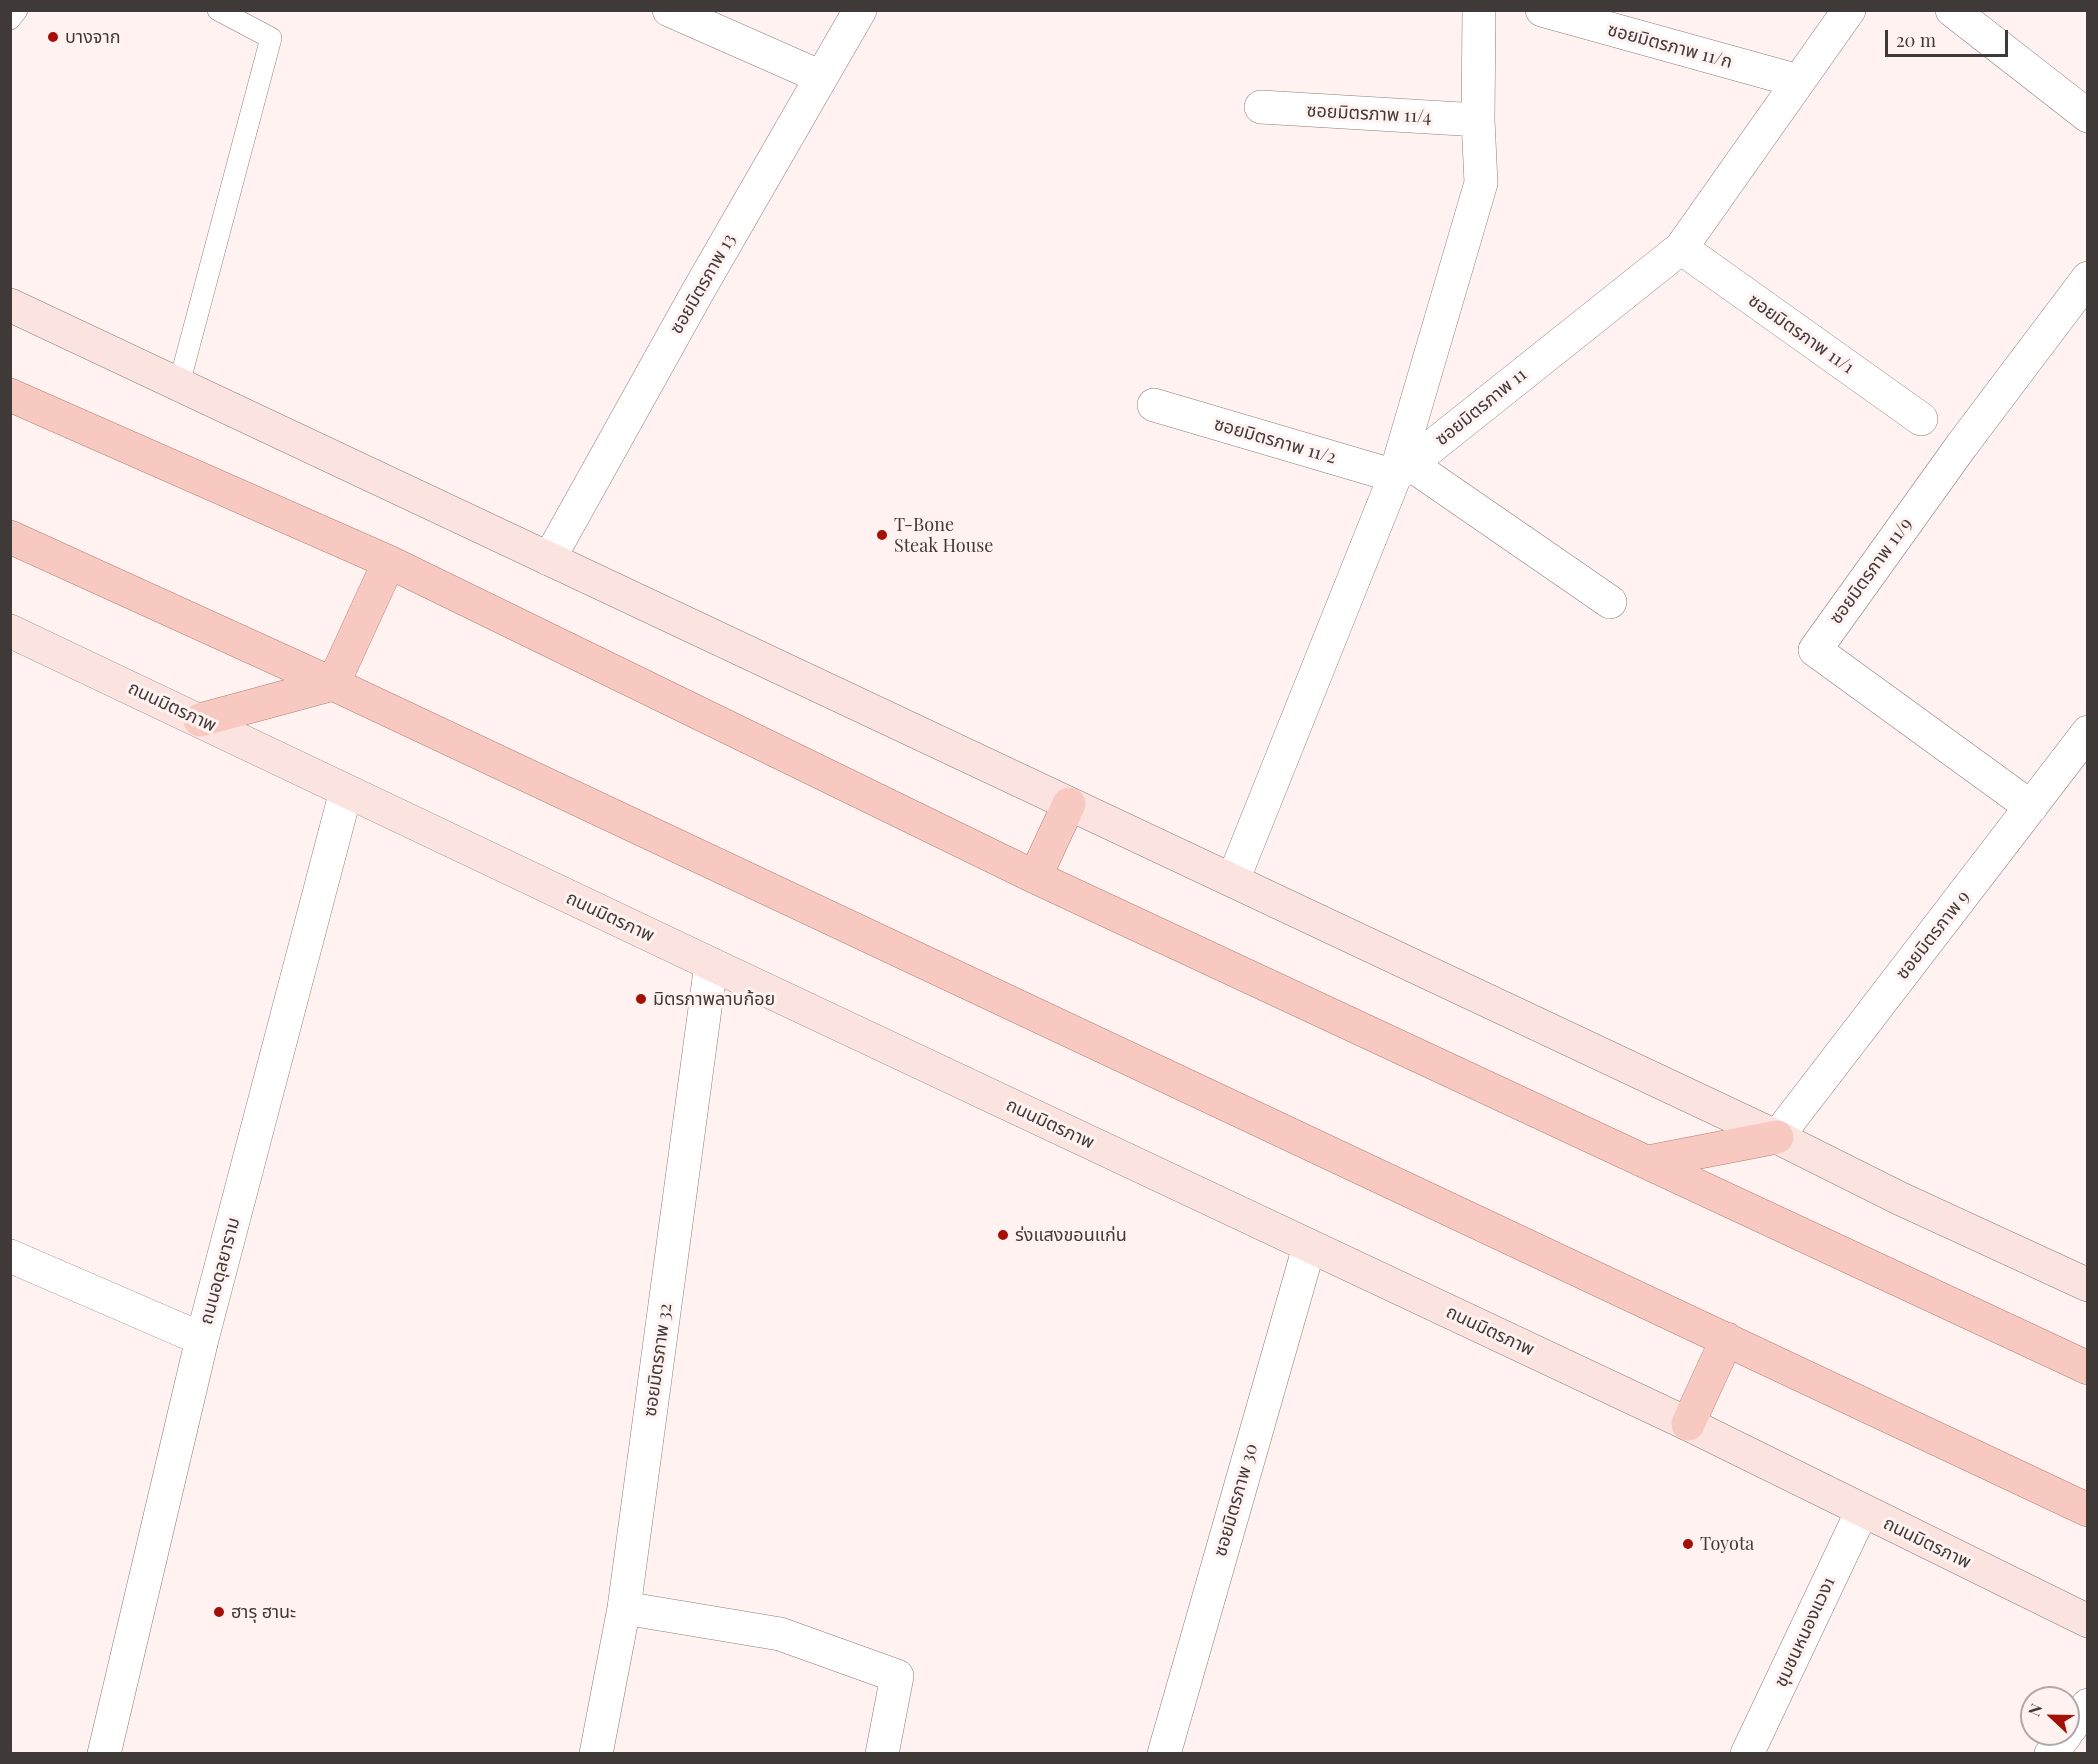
<!DOCTYPE html>
<meta charset="utf-8">
<style>
body{margin:0}
#map{position:relative;width:2098px;height:1764px;overflow:hidden;background:#fff2f0;font-family:"Playfair Display",serif}
canvas{display:block}
.frame{position:absolute;inset:0;border:12px solid #3f3938;pointer-events:none}
.north{position:absolute;left:2020px;top:1686px;width:60px;height:60px;box-sizing:border-box;background:#fff2f0;border:2px solid #b2a8a6;border-radius:50%;rotate:292deg;font-size:16px;font-weight:700;line-height:24px;text-align:center;color:#3f3938}
.north::after{content:'';display:block;margin:auto;width:21px;height:27px;background:#a51006;clip-path:polygon(50% 0,100% 100%,50% 72%,0 100%)}
.scale{position:absolute;left:1885px;top:30px;width:123px;height:27px;box-sizing:border-box;border:3px solid #3f3938;border-top:0;padding-left:8px;font-size:18px;line-height:21px;white-space:nowrap;color:#3f3938;-webkit-text-stroke:4px #fff2f0;paint-order:stroke}
</style>
<div id="map">
<canvas width="2098" height="1764"></canvas>
<div class="frame"></div>
<div class="north">N</div>
<div class="scale">20 m</div>
</div>
<script>
const c = document.querySelector('canvas').getContext('2d');
c.lineJoin = 'round';
function strokePath(path, color, width, dash) { c.strokeStyle = color; c.lineWidth = width; c.lineCap = dash ? 'butt' : 'round'; c.setLineDash(dash || []); c.stroke(path); }
function label(font, color, halo, rows, align = 'center') {
  c.font = font + ' "Playfair Display","Noto Sans Thai",serif'; c.lineWidth = 6; c.setLineDash([]); c.textBaseline = 'middle'; c.strokeStyle = halo; c.fillStyle = color; for (const [text, x, y, turn = 0] of rows) {
    c.save(); c.translate(x, y); c.rotate((+turn || 0) * Math.PI / 180); c.textAlign = isNaN(turn) ? turn : align; if (halo) c.strokeText(text, 0, 0); c.fillText(text, 0, 0); c.restore();
  }
}
const service = new Path2D(`
 M10,19L17,10
 M179,384L271,38L218,10`);
const minor = new Path2D(`
 M669,10L821,77
 M1542,10L1798,81
 M1952,10L2088,116
 M1261,107L1478,120
 M1681,248L1921,419
 M1154,405L1395,476L1481,183L1478,120L1479,10
 M1410,464L1610,602
 M549,559L697,293L860,10
 M2031,807L1815,650L1962,445L2088,278
 M1233,880L1395,476L1681,248L1849,10
 M1777,1137L2088,732
 M10,1256L202,1339
 M624,1608L780,1634L897,1676L882,1754
 M2068,1731L2088,1705
 M104,1754L202,1339L346,791
 M596,1754L624,1608L711,964
 M1164,1754L1309,1247
 M1747,1754L1862,1511
 M2051,1754L2066,1734`);
const secondary = new Path2D(`
 M10,305L1777,1137L1901,1199L2088,1285
 M10,631L711,964L1688,1424L2088,1621`);
const primary = new Path2D(`
 M10,395L389,562L1035,877L2088,1368
 M10,537L333,684L2088,1510
 M200,720L333,684L389,562
 M1035,877L1069,804
 M1648,1162L1777,1137
 M1688,1424L1727,1339`);
const markers = [
 [53,37,6,"#a51006"],
 [882,535,6,"#a51006"],
 [641,999,6,"#a51006"],
 [1003,1235,6,"#a51006"],
 [1688,1544,6,"#a51006"],
 [219,1612,6,"#a51006"]
];
const poiNames = [
 ["บางจาก",65,37],
 ["T-Bone",894,525],
 ["Steak House",894,546],
 ["มิตรภาพลาบก้อย",653,999],
 ["ร่งแสงขอนแก่น",1015,1235],
 ["Toyota",1700,1544],
 ["ฮารุ ฮานะ",231,1612]
];
const streetNames = [
 ["ซอยมิตรภาพ 11/ก",1670,46,15],
 ["ซอยมิตรภาพ 11/4",1369,114,3],
 ["ซอยมิตรภาพ 13",703,284,-60],
 ["ซอยมิตรภาพ 11/1",1801,334,35],
 ["ซอยมิตรภาพ 11",1481,407,-39],
 ["ซอยมิตรภาพ 11/2",1275,441,16],
 ["ซอยมิตรภาพ 11/9",1871,571,-54],
 ["ถนนมิตรภาพ",172,707,25],
 ["ถนนมิตรภาพ",610,917,25],
 ["ซอยมิตรภาพ 9",1933,935,-52],
 ["ถนนมิตรภาพ",1050,1124,25],
 ["ถนนอดุลยาราม",220,1271,-75],
 ["ถนนมิตรภาพ",1490,1331,25],
 ["ซอยมิตรภาพ 32",658,1360,-82],
 ["ซอยมิตรภาพ 30",1236,1500,-74],
 ["ถนนมิตรภาพ",1927,1543,26],
 ["ชุมชนหนองแวง1",1805,1632,-65]
];
strokePath(service, '#8b7d7b', 22);
strokePath(minor, '#8b7d7b', 34);
strokePath(secondary, '#8b7d7b', 34);
strokePath(primary, '#b47f76', 34);
strokePath(service, '#fff', 21);
strokePath(minor, '#fff', 33);
strokePath(secondary, '#fbe4e0', 33);
strokePath(primary, '#f8c9c1', 33);
for (const [x, y, r, color] of markers) { const dot = new Path2D(); dot.arc(x, y, r, 0, 2 * Math.PI); c.fillStyle = color; c.fill(dot); strokePath(dot, '#fff2f0', 2); }
label('18px', '#3f3938', '#fff2f0', poiNames, 'left');
label('18px', '#3f3938', '#fff2f0', streetNames);
</script>
